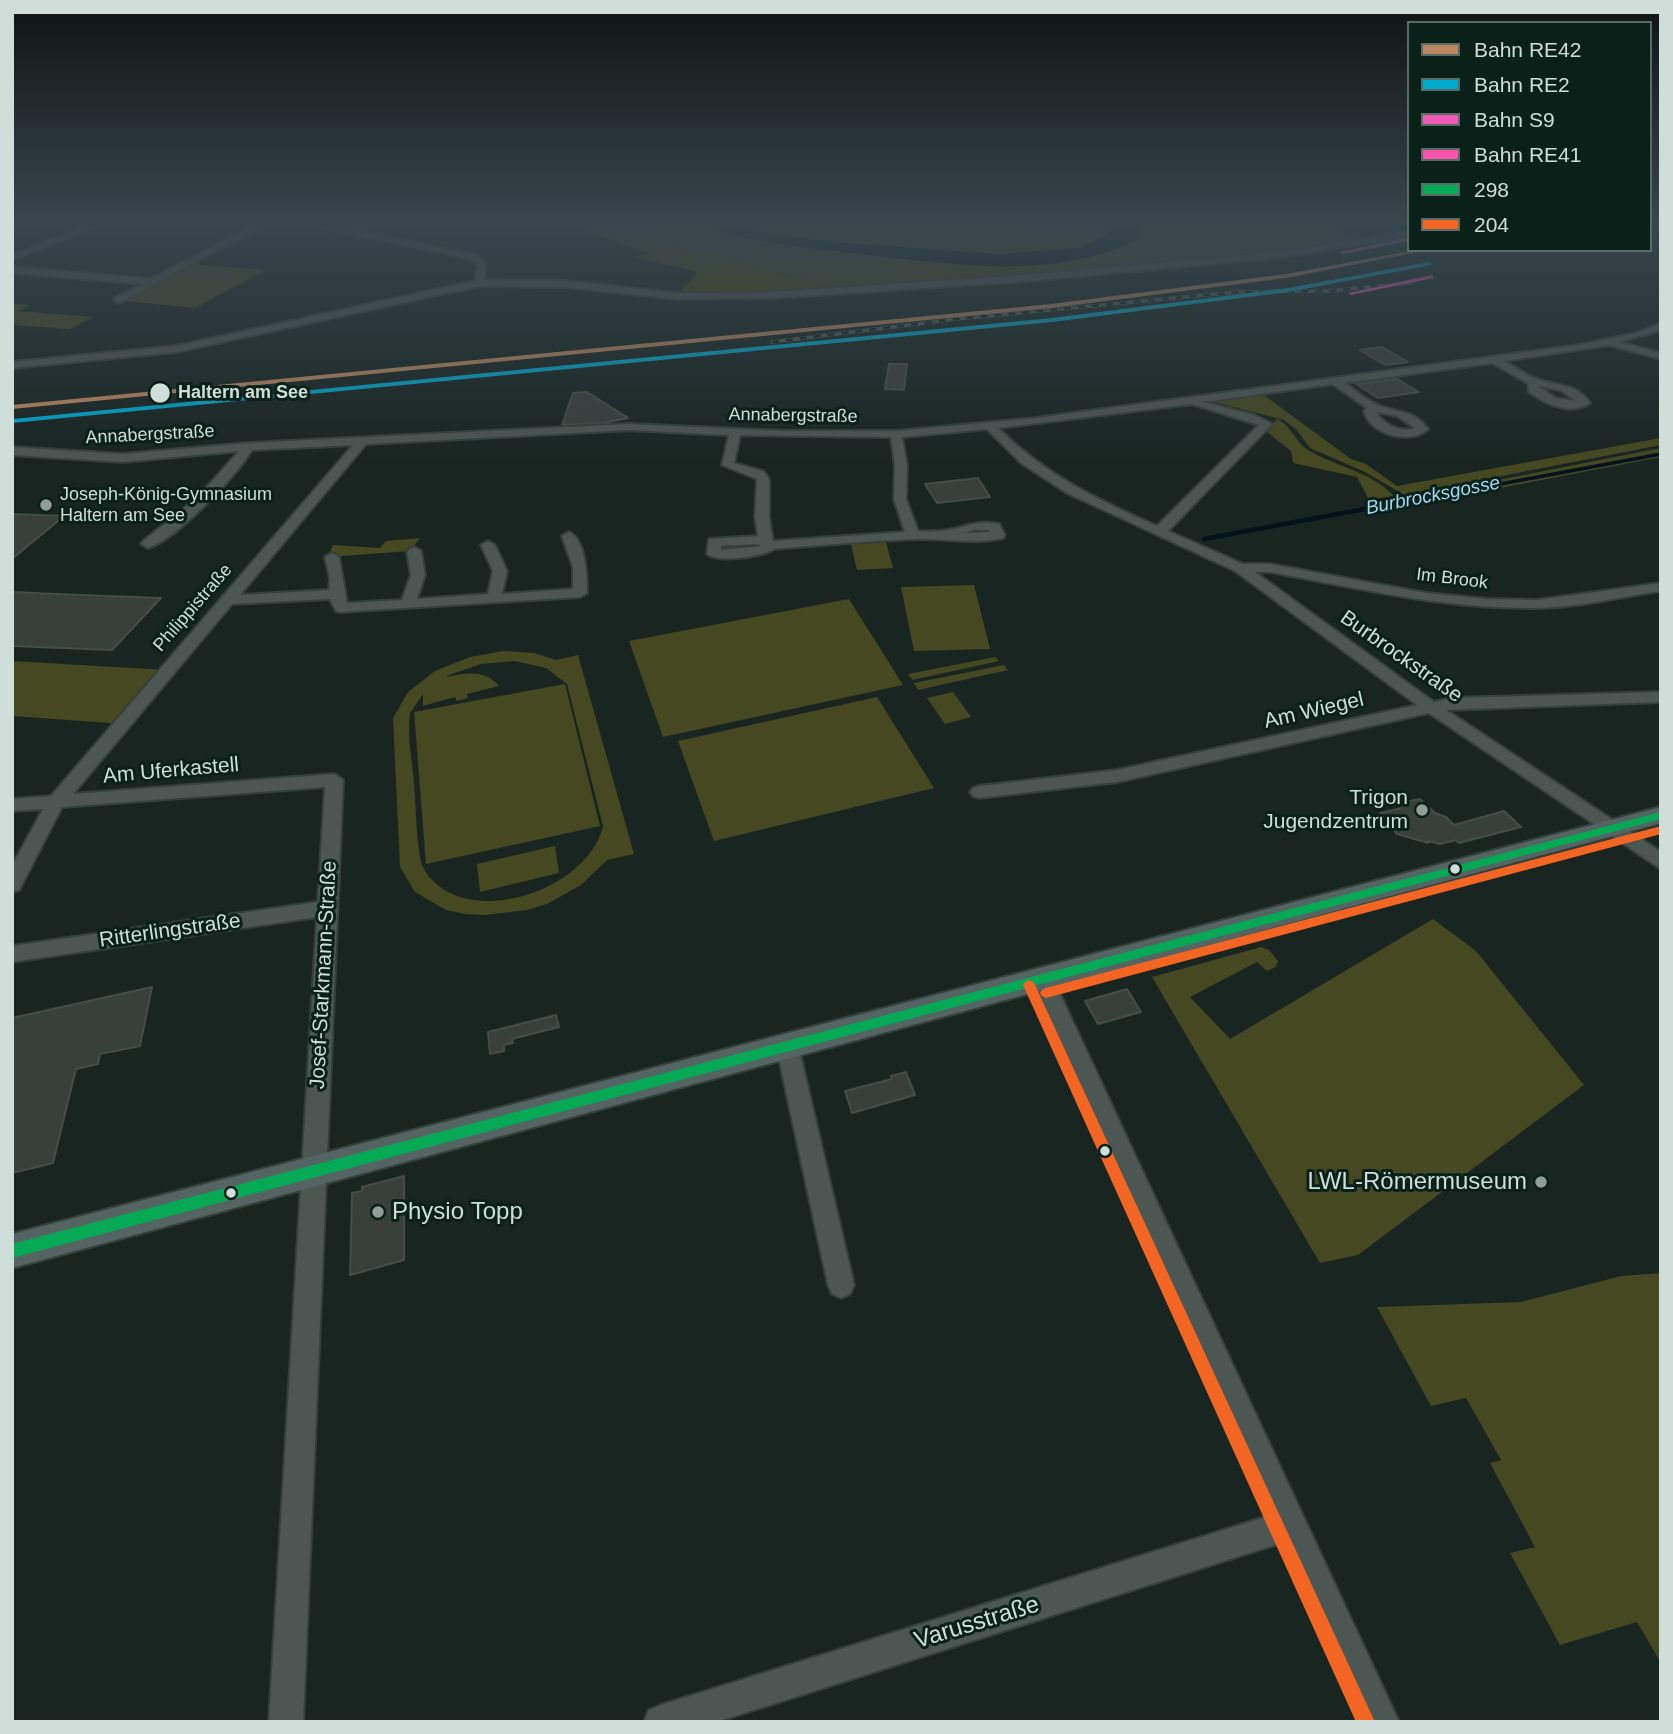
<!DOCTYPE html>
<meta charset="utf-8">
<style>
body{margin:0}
#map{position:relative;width:1673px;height:1734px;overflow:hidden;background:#192521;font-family:Helvetica,sans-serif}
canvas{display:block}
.frame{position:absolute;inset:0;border:14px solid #d0ded9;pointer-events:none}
.legend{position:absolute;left:1407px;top:21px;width:245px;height:231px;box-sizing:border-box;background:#092119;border:2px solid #596d66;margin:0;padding:9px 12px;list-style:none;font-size:21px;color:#d0ded9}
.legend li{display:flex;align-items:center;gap:14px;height:35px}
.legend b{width:35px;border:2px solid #596d66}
</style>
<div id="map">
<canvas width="1673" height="1734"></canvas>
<div class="frame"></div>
<ul class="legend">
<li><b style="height:9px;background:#bb8660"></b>Bahn RE42</li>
<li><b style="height:9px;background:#00a9ce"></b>Bahn RE2</li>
<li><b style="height:9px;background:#ee5ab8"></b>Bahn S9</li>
<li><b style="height:9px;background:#f653ac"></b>Bahn RE41</li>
<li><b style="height:9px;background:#06aa56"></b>298</li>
<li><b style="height:9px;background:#f26522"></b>204</li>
</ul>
</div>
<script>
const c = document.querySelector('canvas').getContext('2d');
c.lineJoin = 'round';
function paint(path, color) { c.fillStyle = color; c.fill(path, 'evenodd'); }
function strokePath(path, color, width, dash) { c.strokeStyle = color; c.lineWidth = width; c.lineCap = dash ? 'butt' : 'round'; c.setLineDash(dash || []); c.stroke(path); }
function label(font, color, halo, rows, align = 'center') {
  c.font = font + ' Helvetica,sans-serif'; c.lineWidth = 6; c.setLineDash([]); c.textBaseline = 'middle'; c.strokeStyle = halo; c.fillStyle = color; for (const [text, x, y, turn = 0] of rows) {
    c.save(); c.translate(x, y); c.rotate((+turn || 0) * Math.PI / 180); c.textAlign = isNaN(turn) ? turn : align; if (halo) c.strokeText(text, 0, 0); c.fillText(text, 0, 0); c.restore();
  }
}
const green = new Path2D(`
 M591,220H1332L1333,227L1359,241L1296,251L1168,263L829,286L671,245Z
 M193,264L266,270L195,308L125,301Z
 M12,303L29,305L19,311L93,317L70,329L12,325Z
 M1261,393L1351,459L1366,464L1397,486L1661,438V445L1404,495L1365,472L1310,448L1296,429L1284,420L1214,402Z
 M1277,419C1292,426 1295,442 1308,450C1336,467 1371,471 1394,496L1369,500L1357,477L1293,463L1291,451L1266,431Z
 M1661,448V457L1375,512L1371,505Z
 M420,538L410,551L328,557L333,545L380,548L386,541Z
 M886,542L893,568L857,570L851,544Z
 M974,585L990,649L914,651L901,587Z
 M849,599L903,685L663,737L629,641Z
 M503,651L534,653L556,660L578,655L634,854L607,860L581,885L547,904L527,910L485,915L465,914L446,910L415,892L400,867L393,718L408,692L435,671L470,657ZM515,661L546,668L567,684L603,826C588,889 477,927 432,880C426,874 421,865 420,857C416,833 416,807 414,782C412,760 407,736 410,713L423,694V706L455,697L457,701L468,698L467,694L499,686C485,669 465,673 446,677L449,675L481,664Z
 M995,657L999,661L912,680L908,674Z
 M12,661L167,670L124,724L12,716Z
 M1004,665L1008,670L918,690L914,683Z
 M565,684L600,826L426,864L414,712Z
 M953,692L971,717L945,724L927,698Z
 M877,697L934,788L714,841L678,741Z
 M555,846L559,873L480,892L477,864Z
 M1433,919L1476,951L1584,1085L1358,1255L1320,1263L1152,977L1261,947L1269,950L1278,961L1276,967L1267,971L1257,962L1190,997L1230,1039Z
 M1661,1273V1663L1637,1622L1560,1645L1510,1553L1535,1547L1490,1463L1501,1460L1466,1398L1431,1406L1377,1307L1521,1302L1621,1276Z`);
const forest = new Path2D(`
 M555,220H592L671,245L832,287L925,273L914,268L877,263L879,260L971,264L1064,262L1090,268L1168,263L810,290L721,295L678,294L697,274L695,271L632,257L650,253Z
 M1093,220H1120C1098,248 1067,249 1034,251C1017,252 1002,255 984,252L1005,249L1004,246L1042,240L1074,227L1096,224Z`);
const water = new Path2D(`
 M682,220H721L771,234L846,243L999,254L1077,248L1102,238L1120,220H1147L1137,239C1055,282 949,264 860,254C800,247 740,242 682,220Z`);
const streamFar1 = new Path2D(`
 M1388,505L1661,454`);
const stream = new Path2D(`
 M1204,539L1397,503`);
const building = new Path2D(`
 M1382,347L1408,362L1385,365L1360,350Z
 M889,364H907L904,390L885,389Z
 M1397,379L1419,392L1378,398L1356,384Z
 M587,392L628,418L603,423L562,425L573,393Z
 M978,478L990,497L937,503L925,484Z
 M12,514L64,516L12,559Z
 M12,592L56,594L161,598L112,650L12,646Z
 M1420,799L1435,813L1446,817L1454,825L1504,811L1521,827L1459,843L1456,840L1440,844L1428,841V843L1397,834L1380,813L1402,808L1405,802Z
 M152,987L140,1046L100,1054L98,1064L76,1069L53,1163L12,1173V1018Z
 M1127,989L1141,1012L1098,1024L1085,1001Z
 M556,1015L559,1027L512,1039L513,1043L504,1045V1051L490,1054L488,1032Z
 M906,1072L915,1095L852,1113L845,1091L892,1079L891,1076Z
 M404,1176V1260L350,1275L352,1193L362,1191V1187Z`);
const minor = new Path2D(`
 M103,220H115L12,260V255Z
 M264,220H274L119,303L114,300L116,298L143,284L12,273V267L151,279Z
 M288,220C308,220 332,230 348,229C361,228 372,220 386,220L358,231L478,255L486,266L484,280L564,281L677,293L773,292L1026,275L1253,254L1307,248L1409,231V235L1307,254L1253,260L1026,281L773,298L677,299L564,287L479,286L176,352L12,368V362L176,346L475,281L478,266L472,259Z
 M526,220H539L550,225L546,227Z
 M1661,323V330L1619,342L1661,353V359L1609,345L1504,361C1515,367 1528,377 1540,380C1559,386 1577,384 1590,403C1571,416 1546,404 1529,392L1528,383L1492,363L1345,383C1355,390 1367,401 1378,405C1398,413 1414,410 1428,429C1411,445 1370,435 1364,411L1367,408L1333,384L1203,402L1254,415L1272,424L1168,531L1243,564H1270L1426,593L1487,599L1537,600L1661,583V591C1619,597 1576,608 1534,608C1445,609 1357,588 1270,572H1255L1434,702L1452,698L1661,692V702L1446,710L1661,852V869L1429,713L1117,782L979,798L973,796L970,792L973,788L979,786L1117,770L1417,705L1235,571L1067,493L1021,463L987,429L902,437L907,466L906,499L918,531C928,531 938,532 948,530C966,527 978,519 999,524L1005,535L1003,538C973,545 946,538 916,539C869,541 822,545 774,549C762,557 718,563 707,554L709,539L758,536L755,517L757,479L722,465L729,435L629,430L366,444L240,595L329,590L330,579L325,557L332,553L339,557L347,603L402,600L411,575L407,551L414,547L421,551L425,575L417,599L488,594L493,571L481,545L488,541L495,545L507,571L502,594L573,589V567L562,536L569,532C586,539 587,577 587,593L580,597L341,612L336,611L330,599L232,604L73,794L334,774L343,780L303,1722H269L317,917L12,962V946L318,902L325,787L62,807L19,890L12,892V866L43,809L12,811V799L51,796L353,445L252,450C236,476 176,540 148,548L141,544L143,541L198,497L239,451L123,462L12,455V447L123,454L248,443L629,424L784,431H896L1036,418L1579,345L1637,333ZM1538,386L1560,390L1577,401L1555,398ZM1192,404L1259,425L1157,526C1098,500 1045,475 998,428ZM1376,412L1397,416L1415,428C1401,433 1384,425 1376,412ZM740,435L891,437L895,466L894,499L905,532L773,541L769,517V479L763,471L734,463ZM973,530H988L990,532L965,533ZM757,544L761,546L721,550V546Z
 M1042,970L1050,973L1053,979L1399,1722H1364L1284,1542L716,1722H644L649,1710L661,1705L1272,1515L1031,979L1034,973Z
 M787,1035L795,1038L798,1045L854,1285L850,1294L841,1298L832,1294L828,1285L776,1045L779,1038Z`);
const major = new Path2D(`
 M1661,807V823L12,1268V1234Z`);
const rail = new Path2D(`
 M772,342L957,319L1237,292L1329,291L1410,283`);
const bus1 = new Path2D(`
 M1661,812V819L12,1258V1244Z`);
const bus2 = new Path2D(`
 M1661,826V834L1046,998L1042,996L1040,993L1042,990L1046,988Z
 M1029,980L1033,982L1035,985L1375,1722H1356L1023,985L1025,982Z`);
const rail1 = new Path2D(`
 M1416,250H1428L1286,278L1051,308L12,409V405L1051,304L1286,274Z`);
const rail2 = new Path2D(`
 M1430,262L1432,265L1288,292L1052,322L12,423L13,419L1052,318L1288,288Z`);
const rail3 = new Path2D(`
 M1409,237V241L1343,254L1340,252Z`);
const rail4 = new Path2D(`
 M1432,275L1434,278L1351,295L1348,293Z`);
const markers = [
 [160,393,11,"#d0ded9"],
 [46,505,7,"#909d99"],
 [1422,810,7,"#909d99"],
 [1455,869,6,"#d0ded9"],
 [1105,1151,6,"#d0ded9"],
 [1541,1182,7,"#909d99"],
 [231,1193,6,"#d0ded9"],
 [378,1212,7,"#909d99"]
];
const farStopnames = [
 ["Haltern am See",178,393]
];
const farStreetnames = [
 ["Annabergstraße",793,416,1],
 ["Annabergstraße",150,435,-3],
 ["Im Brook",1452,579,7],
 ["Philippistraße",193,608,-49]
];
const farPoinames = [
 ["Joseph-König-Gymnasium",60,495],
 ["Haltern am See",60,516]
];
const farWaternames = [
 ["Burbrocksgosse",1433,496,-11]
];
const streetNames = [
 ["Burbrockstraße",1401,657,35],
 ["Am Wiegel",1314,711,-13],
 ["Am Uferkastell",171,771,-5],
 ["Ritterlingstraße",170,931,-8],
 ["Josef-Starkmann-Straße",324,975,-87]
];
const poiNames = [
 ["Trigon",1408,798],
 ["Jugendzentrum",1408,822]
];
const nearPoinames = [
 ["LWL-Römermuseum",1527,1182],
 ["Physio Topp",392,1212,"left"]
];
const nearStreetnames = [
 ["Varusstraße",977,1623,-17]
];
paint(green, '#454820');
paint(forest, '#474806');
paint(water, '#02131c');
strokePath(streamFar1, '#02131c', 3.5);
strokePath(stream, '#02131c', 4.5);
paint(building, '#39403c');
strokePath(building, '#444d47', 2);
strokePath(minor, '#36403b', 4);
strokePath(major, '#36403b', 4);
paint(minor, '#4c5652');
paint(major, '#546462');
strokePath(rail, '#525c58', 3.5);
strokePath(rail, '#092119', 2.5, [7]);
paint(bus1, '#06aa56');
paint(bus2, '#f26522');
paint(rail1, '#bb8660');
paint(rail2, '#00a9ce');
paint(rail3, '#ee5ab8');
paint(rail4, '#f653ac');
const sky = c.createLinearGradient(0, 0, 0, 463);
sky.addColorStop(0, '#0e1412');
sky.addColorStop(0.48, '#38464e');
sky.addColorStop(1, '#38464e00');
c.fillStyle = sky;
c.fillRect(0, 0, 1673, 463);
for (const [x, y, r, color] of markers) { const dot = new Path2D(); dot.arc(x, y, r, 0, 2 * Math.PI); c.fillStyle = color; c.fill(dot); strokePath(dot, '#092119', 2.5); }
label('bold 18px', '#d0ded9', '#092119', farStopnames, 'left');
label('18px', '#d0ded9', '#092119', farStreetnames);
label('18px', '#d0ded9', '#092119', farPoinames, 'left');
label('italic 19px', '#a0daf6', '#092119', farWaternames);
label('21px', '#d0ded9', '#092119', streetNames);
label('21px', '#d0ded9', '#092119', poiNames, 'right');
label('24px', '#d0ded9', '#092119', nearPoinames, 'right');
label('24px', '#d0ded9', '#092119', nearStreetnames);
</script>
